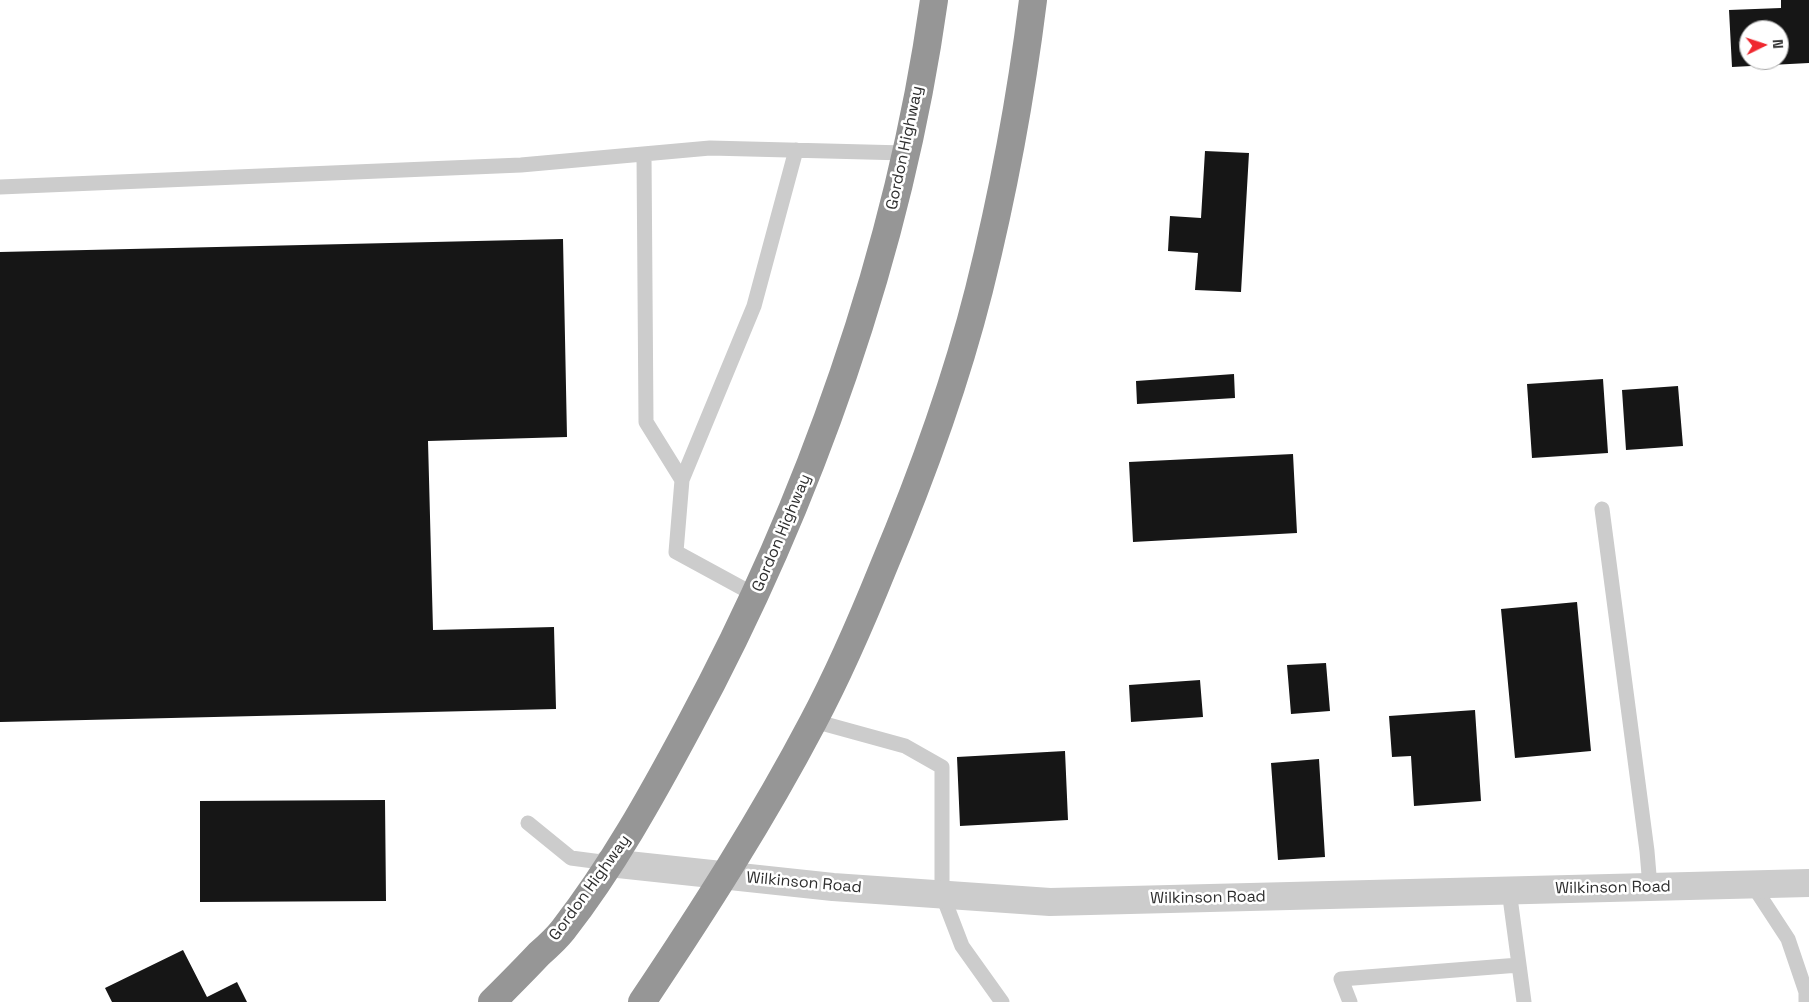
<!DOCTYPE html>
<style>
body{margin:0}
#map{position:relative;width:1809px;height:1002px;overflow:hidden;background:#fff;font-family:"Space Grotesk",sans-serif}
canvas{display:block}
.north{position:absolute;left:1739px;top:20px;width:50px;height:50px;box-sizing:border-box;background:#fff;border:1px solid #acacac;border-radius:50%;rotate:86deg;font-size:14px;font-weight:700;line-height:20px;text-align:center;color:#2f2f2f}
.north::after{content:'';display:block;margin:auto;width:18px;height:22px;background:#ef282f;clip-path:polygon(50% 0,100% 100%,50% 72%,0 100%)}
</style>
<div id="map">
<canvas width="1809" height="1002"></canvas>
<div class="north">N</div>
</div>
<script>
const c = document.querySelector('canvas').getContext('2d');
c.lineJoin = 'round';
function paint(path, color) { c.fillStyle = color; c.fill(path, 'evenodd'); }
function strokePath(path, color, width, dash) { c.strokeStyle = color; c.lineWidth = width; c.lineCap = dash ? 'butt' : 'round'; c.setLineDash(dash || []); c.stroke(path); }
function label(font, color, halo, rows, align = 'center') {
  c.font = font + ' "Space Grotesk",sans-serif'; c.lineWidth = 5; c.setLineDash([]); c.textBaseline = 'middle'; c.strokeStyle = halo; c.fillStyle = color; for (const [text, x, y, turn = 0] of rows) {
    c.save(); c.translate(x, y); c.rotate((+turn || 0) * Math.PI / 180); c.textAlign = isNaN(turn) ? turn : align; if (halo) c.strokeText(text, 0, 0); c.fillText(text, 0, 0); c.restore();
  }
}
const building = new Path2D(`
 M1781,0H1809V63L1732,67L1729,10L1781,8ZM1749,30H1779V60H1749Z
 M1205,151L1249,153L1241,292L1195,290L1198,253L1168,251L1170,216L1201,218Z
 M563,239L567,437L428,441L433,630L554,627L556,709L0,722V252Z
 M1234,374L1235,398L1137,404L1136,381Z
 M1603,379L1608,453L1532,458L1527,384Z
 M1678,386L1683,446L1626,450L1622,390Z
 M1293,454L1297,533L1133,542L1129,462Z
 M1577,602L1591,751L1515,758L1501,609Z
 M1326,663L1330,711L1291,714L1287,665Z
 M1200,680L1203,717L1131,722L1129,685Z
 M1475,710L1481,801L1414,806L1411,756L1392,757L1389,716Z
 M1065,751L1068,820L960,826L957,757Z
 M1319,759L1325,857L1278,860L1271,763Z
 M385,800L386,901L200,902V801Z
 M183,950L207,997L237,982L247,1002H112L105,988Z`);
const lane = new Path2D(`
 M644,154L646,422L682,480L676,552L755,595
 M0,187L521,165L710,148L905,153
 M682,480L754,306L796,150
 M1602,509L1647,851L1650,887
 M814,721L905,746L942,767V894L962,946L1002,1002
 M528,823L571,858L609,863
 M1752,884L1788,939L1806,992V1002
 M1509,890L1524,1002
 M1350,1002L1341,979L1519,965`);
const street = new Path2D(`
 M609,863L833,887L1050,902L1809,883`);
const highway = new Path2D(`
 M492,1002C508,986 524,970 539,954C547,947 556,939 563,930C612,867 651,797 689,726C809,504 899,251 934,0
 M642,1002C703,911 762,819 813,722C839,673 862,620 883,568C921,478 955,385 979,290C1003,194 1021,97 1033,0`);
const streetNames = [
 ["Gordon Highway",905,148,-78],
 ["Gordon Highway",782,533,-67],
 ["Wilkinson Road",804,883,5],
 ["Gordon Highway",590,888,-54],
 ["Wilkinson Road",1613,888,-1],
 ["Wilkinson Road",1208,898,-1]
];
paint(building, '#161616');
strokePath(lane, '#ccc', 15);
strokePath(street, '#ccc', 28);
strokePath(highway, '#969696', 28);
label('16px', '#2f2f2f', '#fff', streetNames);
</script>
